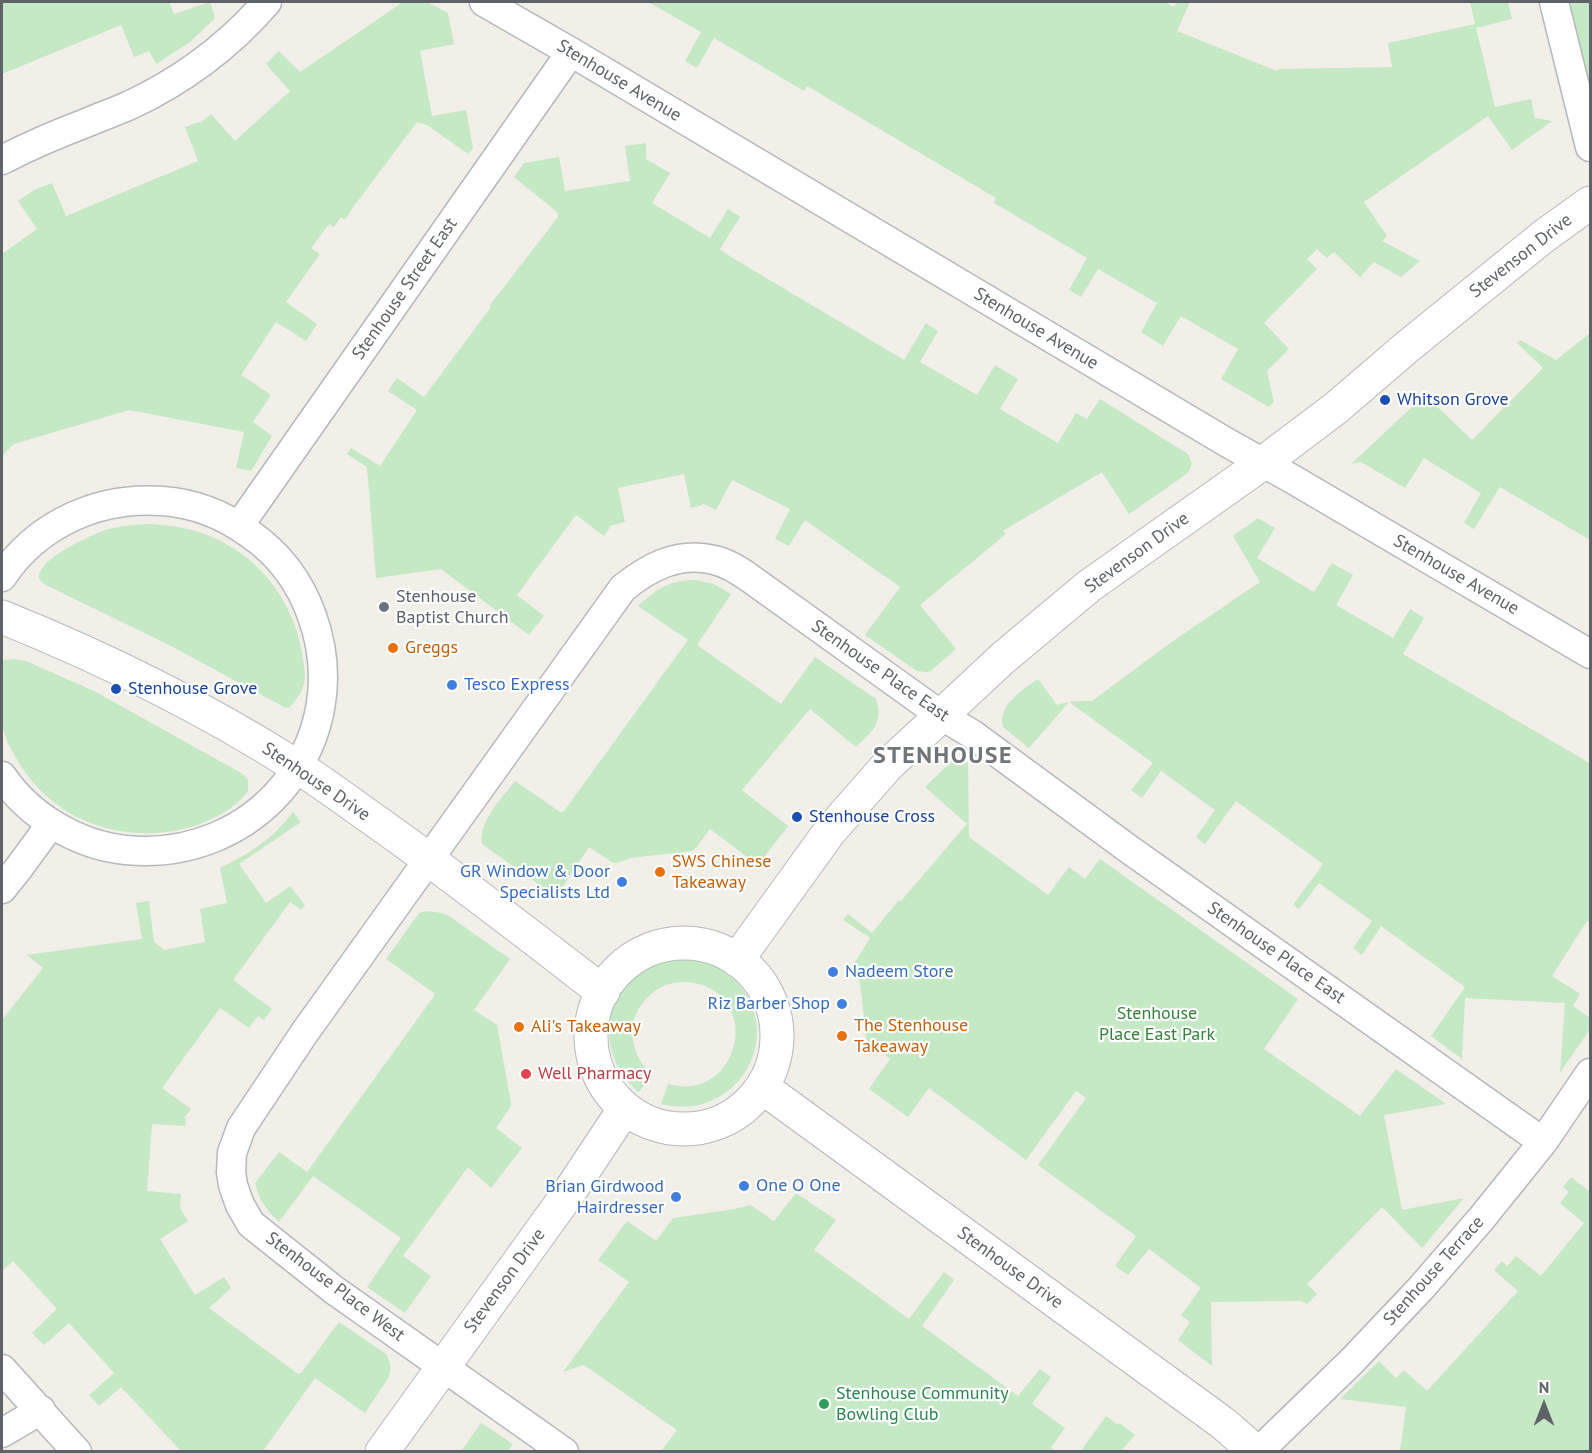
<!DOCTYPE html>
<style>
body{margin:0}
#map{position:relative;width:1592px;height:1453px;overflow:hidden;background:#f1efe8;font-family:"PT Sans",sans-serif}
canvas{display:block}
.frame{position:absolute;inset:0;border:3px solid #5f6368;pointer-events:none}
.north{position:absolute;left:1514px;top:1375px;width:60px;height:60px;-webkit-text-stroke:4px #fff;paint-order:stroke;rotate:0deg;font-size:16px;font-weight:700;line-height:24px;text-align:center;color:#5f6368}
.north::after{content:'';display:block;margin:auto;width:21px;height:27px;background:#5f6368;clip-path:polygon(50% 0,100% 100%,50% 72%,0 100%)}
</style>
<div id="map">
<canvas width="1592" height="1453"></canvas>
<div class="frame"></div>
<div class="north">N</div>
</div>
<script>
const c = document.querySelector('canvas').getContext('2d');
c.lineJoin = 'round';
function paint(path, color) { c.fillStyle = color; c.fill(path, 'evenodd'); }
function strokePath(path, color, width, dash) { c.strokeStyle = color; c.lineWidth = width; c.lineCap = dash ? 'butt' : 'round'; c.setLineDash(dash || []); c.stroke(path); }
function label(font, color, halo, rows, align = 'center') {
  c.font = font + ' "PT Sans",sans-serif'; c.lineWidth = 4.5; c.setLineDash([]); c.textBaseline = 'middle'; c.strokeStyle = halo; c.fillStyle = color; for (const [text, x, y, turn = 0] of rows) {
    c.save(); c.translate(x, y); c.rotate((+turn || 0) * Math.PI / 180); c.textAlign = isNaN(turn) ? turn : align; if (halo) c.strokeText(text, 0, 0); c.fillText(text, 0, 0); c.restore();
  }
}
const green = new Path2D(`
 M2,2H169L174,14L210,2L215,18L190,42L156,64L149,51L134,57L121,25L2,74Z
 M403,2H427L448,13L454,44L420,51L432,116L466,110L473,148L468,154L427,125L417,122L354,206L345,220L341,217L334,227L329,224L311,248L320,254L286,302L317,324L306,341L276,322L241,375L271,395L253,422L272,436L251,471L236,468L244,432L129,410L14,444L2,456V254L37,229L18,201L34,190L52,183L66,216L198,161L185,127L199,122L200,123L211,114L235,141L290,91L266,64L279,51L300,72Z
 M648,2H1164L1174,7L1178,2H1190L1177,31L1277,71L1278,69L1392,67L1388,43L1475,24L1470,2H1508L1512,19L1476,28L1495,107L1531,99L1535,118L1552,121L1512,150L1488,116L1364,202L1387,236L1382,241L1420,261L1401,277L1374,262L1360,277L1334,252L1327,258L1317,249L1307,259L1317,269L1264,323L1289,349L1267,371L1274,402L1269,407L1221,379L1238,349L1181,316L1163,346L1141,332L1157,303L1098,269L1081,297L1069,290L1087,258L994,203L996,198L807,86L804,91L714,38L697,68L685,61L701,32Z
 M1569,2H1590V88Z
 M646,143V159L670,173L652,203L710,238L728,209L740,217L720,249L731,257L904,360L926,323L938,331L920,362L977,395L995,365L1018,379L1000,409L1058,443L1076,413L1087,419L1100,399L1188,454L1192,464L1188,473L1129,514L1102,472L1003,531L1006,534L920,605L956,649L931,671L927,672L917,671L865,635L900,587L805,520L789,546L775,539L790,509L732,480L716,510L702,503V505L691,508L684,474L618,488L625,522L610,526V527L604,536L576,515L517,595L544,616L529,635L441,569L376,578L367,467L347,454L351,448L380,466L417,410L388,391L397,378L424,397L491,307L490,305L558,217L557,212L514,177L524,163L559,157L565,191L630,181L625,146Z
 M1590,333V540L1500,487L1474,529L1464,523L1481,493L1424,458L1405,488L1361,462L1351,464L1425,395L1472,440L1543,368L1517,343L1520,340L1556,360Z
 M1258,518L1275,528L1257,558L1314,592L1332,563L1353,575L1336,605L1393,638L1410,609L1424,618L1403,654L1581,758L1589,763L1590,762V923L1587,921L1552,976L1580,994L1573,1006L1590,1018V1029L1560,1073L1565,1003L1465,998L1462,1059L1431,1036L1465,987L1381,926L1362,955L1353,948L1372,921L1319,883L1299,909L1293,905L1323,864L1236,801L1205,844L1196,837L1215,810L1161,771L1142,798L1131,790L1153,763L1069,702L1029,748L1003,727C997,705 1023,690 1038,679L1057,705C1069,701 1080,701 1092,701L1173,641L1260,582L1233,536Z
 M148,524C180,525 209,532 236,550C273,574 298,616 303,660C305,669 306,679 303,687C300,695 295,701 290,707L286,708L282,706L169,645L46,585C17,569 90,535 103,531C117,526 133,525 148,524Z
 M697,580L714,584L731,594L697,645L781,704L815,657L876,699C884,723 872,732 856,747L810,709L742,790L788,826L758,865L710,829L696,848L692,851L631,858L617,863H613L589,847L556,897L482,844C478,822 502,798 515,781L560,812L564,811L688,640L638,606C658,588 670,580 697,580Z
 M15,659L26,661L94,691L243,774L248,780V791C237,807 217,817 200,824C129,849 51,823 15,756C9,746 3,733 2,722C0,702 1,681 2,662L4,660Z
 M959,759L963,760L968,763L969,837L1048,895L1069,867L1085,879L1100,859L1298,999L1264,1049L1360,1116L1396,1069L1446,1104L1384,1115L1402,1210L1464,1198L1422,1248L1382,1207L1307,1284L1317,1294L1307,1304L1301,1301L1211,1302L1212,1366L1178,1340L1190,1322L1181,1315L1201,1288L1149,1249L1128,1275L1115,1266L1136,1236L1038,1165L1086,1098L1076,1091L1026,1160L929,1088L908,1117L869,1089L890,1059L866,1039L861,990L855,962L870,938L843,920L848,914L872,933L899,900L901,901L967,824L925,787L952,761Z
 M293,812L301,822L239,864L266,903L290,886L305,905L301,910L290,902L233,980L272,1009L264,1020L258,1016L249,1028L220,1008L162,1088L191,1109L184,1118L186,1119L185,1126L152,1124L147,1191L181,1194L180,1208L188,1221L160,1239L195,1295L224,1277L231,1288L209,1308L298,1374L301,1373L339,1322L386,1354C391,1362 391,1368 389,1377L365,1413L315,1378L263,1451H181L121,1387L99,1406L89,1395L114,1373L69,1323L44,1345L32,1333L57,1309L13,1261L2,1271V1020L43,968L27,955L142,939L136,903L149,901L154,942L164,950L205,942L200,909L227,903L220,868C249,854 274,838 293,812Z
 M426,911L442,913L449,916L510,959L474,1010L497,1025L511,1103V1106L496,1128L522,1148L491,1188L468,1167L403,1256L431,1276L405,1313L367,1287L401,1238L313,1176L279,1222C267,1211 259,1200 255,1183L279,1152L307,1172L434,996V993L386,959L419,913Z
 M686,959C703,960 719,966 732,978C791,1032 737,1124 661,1104L668,1084C739,1104 764,996 694,983C678,980 662,984 651,994C624,1017 628,1052 652,1075L639,1092C597,1058 599,992 649,967C661,961 673,960 686,959Z
 M1571,1177L1590,1192V1451H1400L1406,1407L1340,1399L1379,1361L1396,1378L1404,1370L1427,1391L1518,1291L1494,1270L1502,1261L1507,1266L1516,1256L1541,1276L1584,1223L1560,1203L1569,1192L1563,1187Z
 M796,1193L836,1220L814,1250L909,1319L944,1272L954,1280L922,1326L1018,1396L1040,1369L1051,1377L1032,1404L1065,1428L1051,1448L1056,1451H661L677,1430L584,1365L563,1372L629,1282L598,1260L627,1221L656,1241L673,1218L735,1209L750,1205L774,1221Z
 M1106,1416L1118,1425L1120,1423L1135,1435L1121,1451H1081Z
 M481,1423L513,1444L508,1451H461Z`);
const minor = new Path2D(`
 M484,2L571,52L1226,442L1294,480L1590,654
 M1554,2L1590,147
 M2,160C29,146 57,134 86,123C100,117 114,112 128,106C182,81 228,47 267,2
 M239,526L571,52
 M2,577C37,524 99,496 162,501C194,503 224,515 250,534C279,554 300,582 312,616C357,741 257,863 126,850C77,845 29,816 2,776
 M2,889L18,869L51,824
 M2,1369L77,1452
 M2,1433L41,1410
 M564,1452L334,1290L251,1224L240,1205L233,1185L231,1172L232,1153L241,1128L305,1032L623,588C649,567 679,551 714,560C728,563 740,571 751,579L942,716L972,734L1130,850L1543,1142
 M1258,1452L1352,1361L1422,1287L1481,1219L1543,1142L1590,1073`);
const tertiary = new Path2D(`
 M2,617C104,658 203,707 296,766C321,781 344,799 367,815C447,871 525,932 603,992
 M591 1036a93 93 0 1 1 186 0a93 93 0 1 1-186 0Z
 M737,960L830,831L887,766L1003,658L1089,586L1263,463L1336,408L1407,347L1544,236L1590,203
 M762,1087L1224,1424L1256,1452
 M382,1452L570,1191L625,1108`);
const markers = [
 [1385,400,6,"#1a4fb4"],
 [384,607,6,"#6b7280"],
 [393,648,6,"#e8710a"],
 [452,685,6,"#3f7fe0"],
 [116,689,6,"#1a4fb4"],
 [797,817,6,"#1a4fb4"],
 [660,872,6,"#e8710a"],
 [622,882,6,"#3f7fe0"],
 [833,972,6,"#3f7fe0"],
 [842,1004,6,"#3f7fe0"],
 [519,1027,6,"#e8710a"],
 [842,1036,6,"#e8710a"],
 [526,1074,6,"#e0444e"],
 [744,1186,6,"#3f7fe0"],
 [676,1197,6,"#3f7fe0"],
 [824,1404,6,"#2e9e5b"]
];
const streetNames = [
 ["Stenhouse Avenue",619,81,31],
 ["Stevenson Drive",1521,256,-38],
 ["Stenhouse Street East",405,289,-55],
 ["Stenhouse Avenue",1036,329,31],
 ["Stevenson Drive",1137,553,-36],
 ["Stenhouse Avenue",1456,575,30],
 ["Stenhouse Place East",880,671,35],
 ["Stenhouse Drive",316,782,34],
 ["Stenhouse Place East",1276,953,35],
 ["Stenhouse Drive",1010,1268,36],
 ["Stenhouse Terrace",1434,1271,-48],
 ["Stevenson Drive",505,1281,-54],
 ["Stenhouse Place West",335,1287,37]
];
const transitNames = [
 ["Whitson Grove",1397,400],
 ["Stenhouse Grove",128,689],
 ["Stenhouse Cross",809,817]
];
const worshipNames = [
 ["Stenhouse",396,597],
 ["Baptist Church",396,618]
];
const foodNames = [
 ["Greggs",405,648],
 ["SWS Chinese",672,862],
 ["Takeaway",672,883],
 ["The Stenhouse",854,1026],
 ["Takeaway",854,1047],
 ["Ali's Takeaway",531,1027]
];
const shopNames = [
 ["Tesco Express",464,685],
 ["GR Window & Door",610,872,"right"],
 ["Specialists Ltd",610,893,"right"],
 ["Nadeem Store",845,972],
 ["Riz Barber Shop",830,1004,"right"],
 ["One O One",756,1186],
 ["Brian Girdwood",664,1187,"right"],
 ["Hairdresser",664,1208,"right"]
];
const parkNames = [
 ["Stenhouse",1157,1014],
 ["Place East Park",1157,1035]
];
const healthNames = [
 ["Well Pharmacy",538,1074]
];
const leisureNames = [
 ["Stenhouse Community",836,1394],
 ["Bowling Club",836,1415]
];
const districtNames = [
 ["STENHOUSE",943,756]
];
paint(green, '#c5e8c5');
strokePath(minor, '#b5b8bc', 31);
strokePath(tertiary, '#b5b8bc', 35);
strokePath(minor, '#fff', 28);
strokePath(tertiary, '#fff', 33);
for (const [x, y, r, color] of markers) { const dot = new Path2D(); dot.arc(x, y, r, 0, 2 * Math.PI); c.fillStyle = color; c.fill(dot); strokePath(dot, '#fff', 2); }
label('18px', '#5f6368', '#fff', streetNames);
label('18px', '#164399', '#fff', transitNames, 'left');
label('18px', '#5b616d', '#fff', worshipNames, 'left');
label('18px', '#c56008', '#fff', foodNames, 'left');
label('18px', '#366cbe', '#fff', shopNames, 'left');
label('18px', '#348238', '#fff', parkNames);
label('18px', '#be3a42', '#fff', healthNames, 'left');
label('18px', '#27864d', '#fff', leisureNames, 'left');
c.letterSpacing = '1.5px';
label('bold 24px', '#70757a', '#fff', districtNames);
c.letterSpacing = '0px';
</script>
